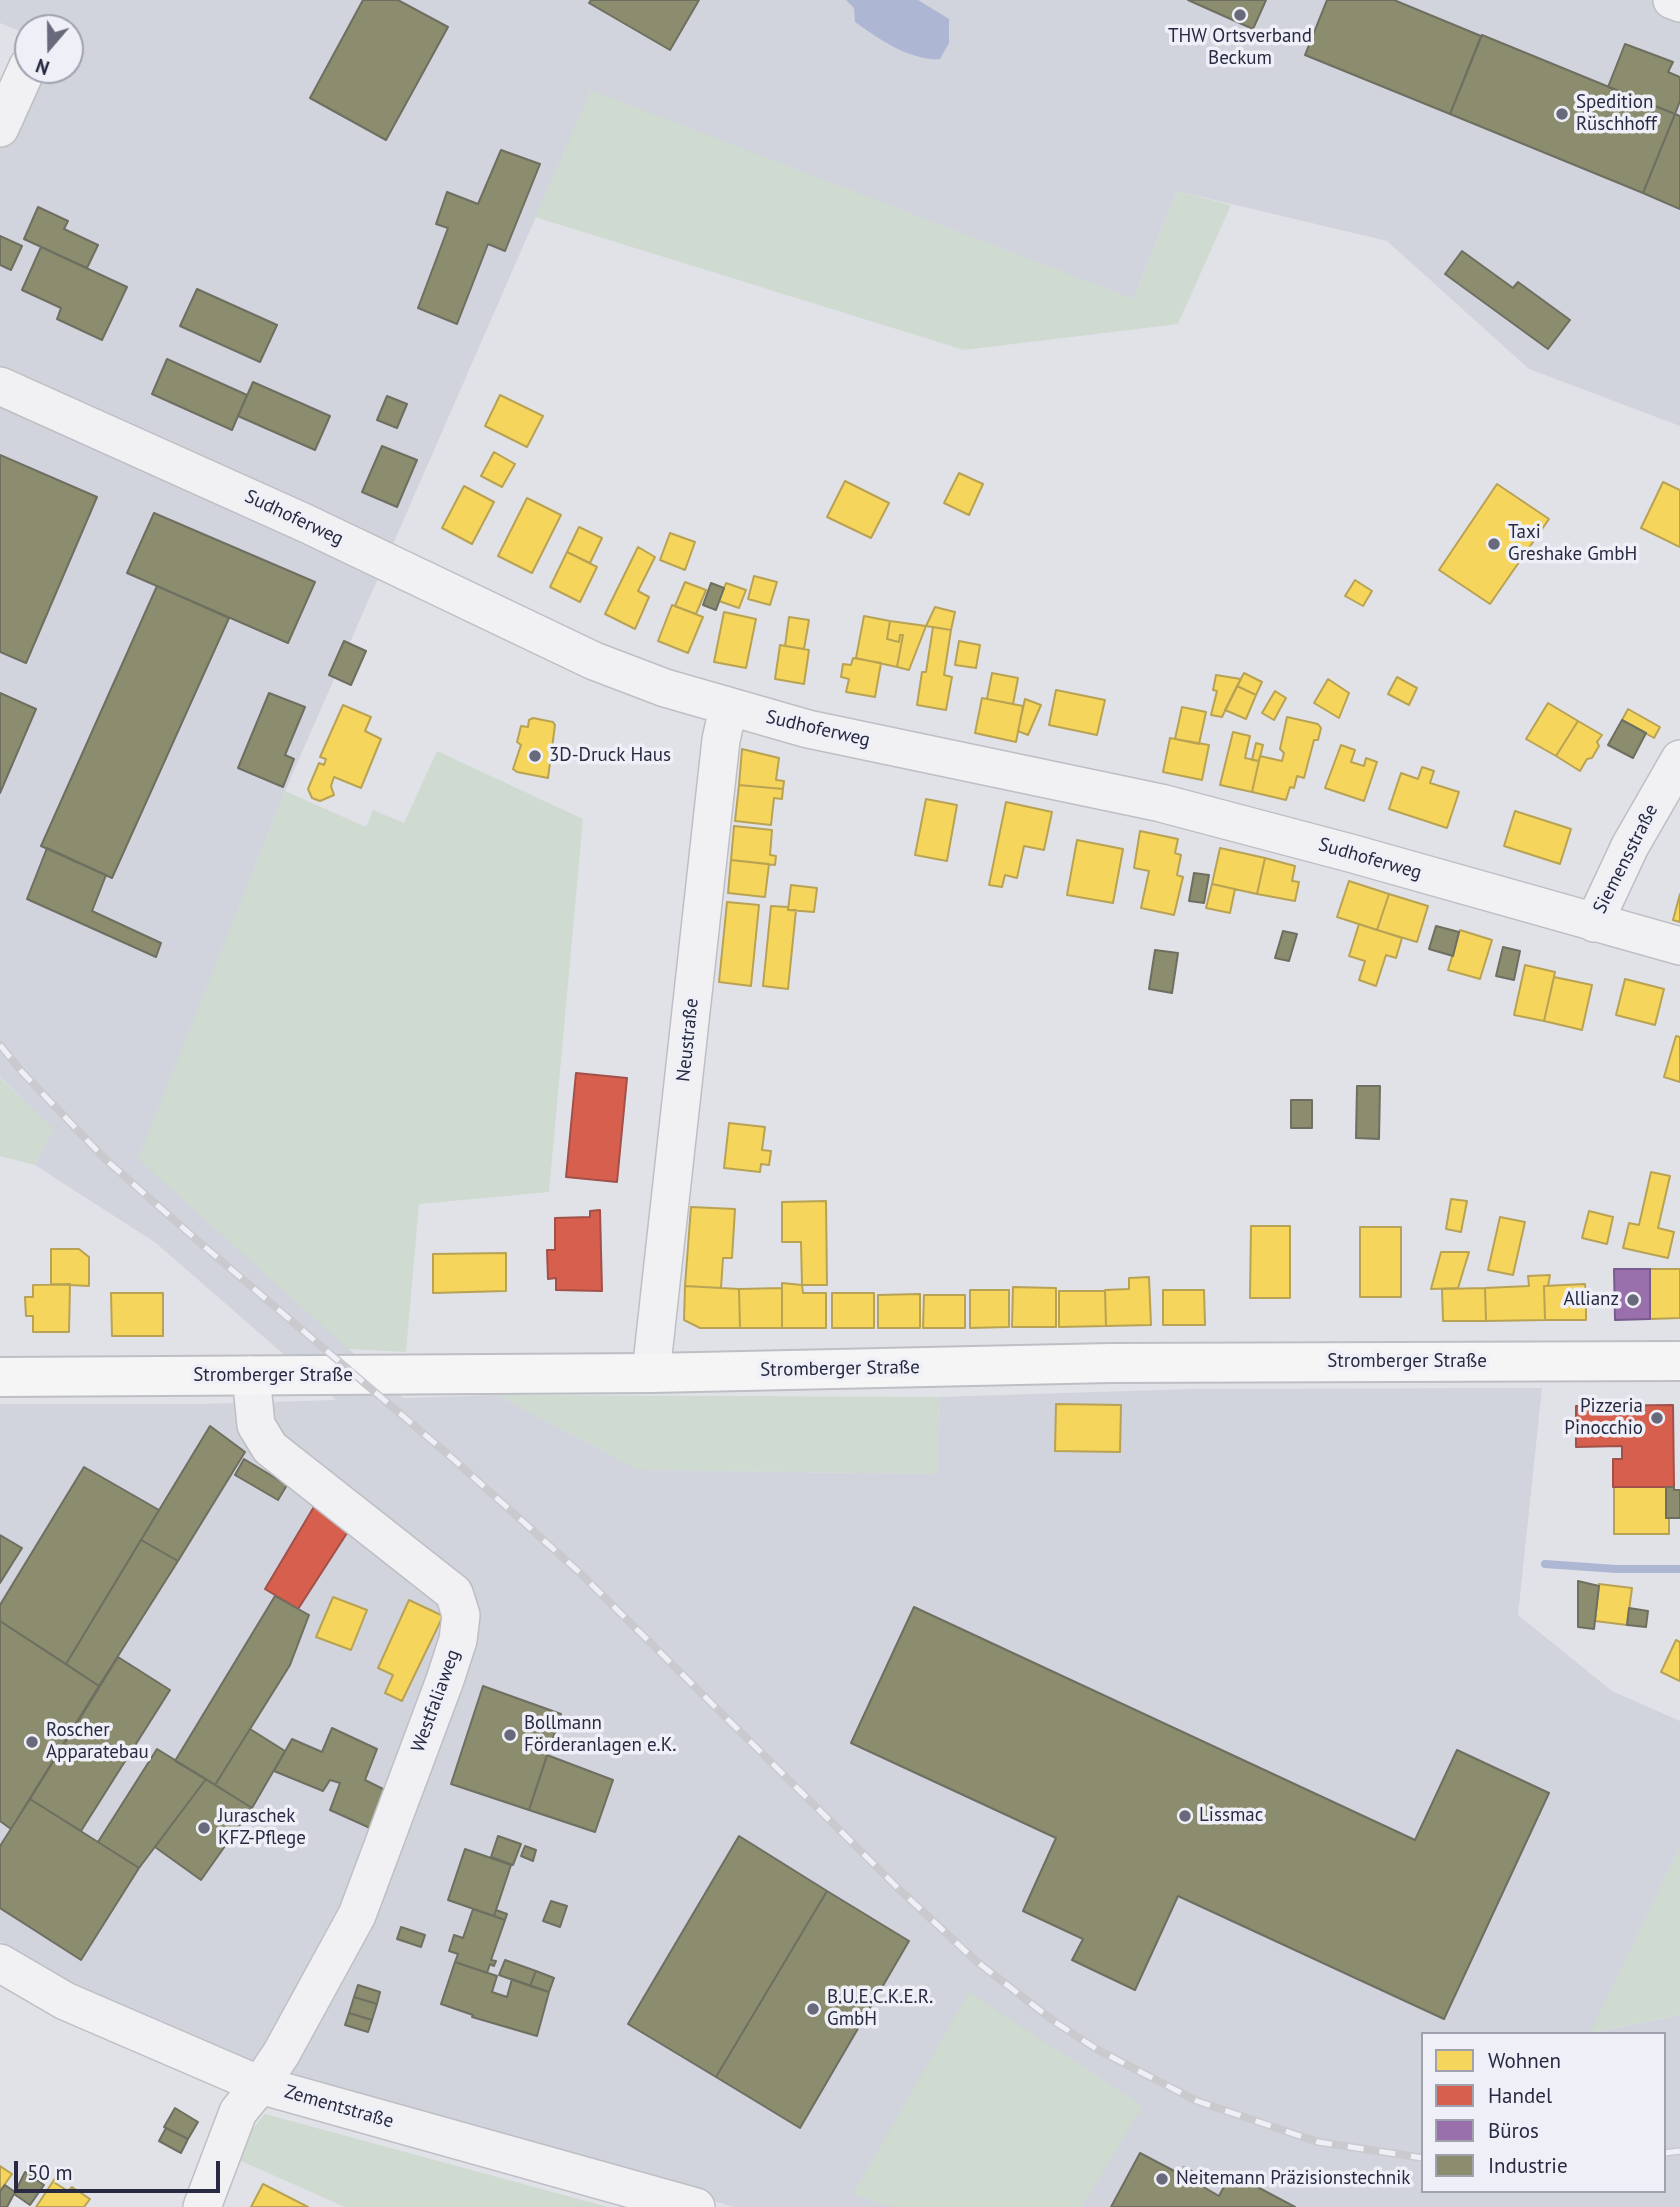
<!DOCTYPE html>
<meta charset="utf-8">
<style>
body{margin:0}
#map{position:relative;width:1680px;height:2207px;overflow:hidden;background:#e1e2e7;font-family:"PT Sans",sans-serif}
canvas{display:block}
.legend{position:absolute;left:1421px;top:2032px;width:245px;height:161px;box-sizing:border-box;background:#eff0f7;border:2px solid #9fa1af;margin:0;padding:9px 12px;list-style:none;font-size:21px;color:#272a42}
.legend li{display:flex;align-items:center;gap:14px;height:35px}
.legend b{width:35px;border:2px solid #9fa1af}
.north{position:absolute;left:14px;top:14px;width:70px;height:70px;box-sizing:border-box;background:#eff0f7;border:2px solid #9fa1af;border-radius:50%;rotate:200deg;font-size:19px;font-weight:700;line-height:28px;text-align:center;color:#272a42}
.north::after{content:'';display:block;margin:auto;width:24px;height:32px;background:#686a7c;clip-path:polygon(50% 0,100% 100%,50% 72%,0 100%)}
.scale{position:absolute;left:14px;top:2161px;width:206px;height:32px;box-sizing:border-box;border:4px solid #272a42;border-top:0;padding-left:9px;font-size:21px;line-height:24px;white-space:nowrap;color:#272a42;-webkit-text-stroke:5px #eff0f7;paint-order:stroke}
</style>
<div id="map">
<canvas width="1680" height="2207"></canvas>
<ul class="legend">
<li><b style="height:19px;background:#f6d55c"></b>Wohnen</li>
<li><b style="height:19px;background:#d6604d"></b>Handel</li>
<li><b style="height:19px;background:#9970ab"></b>Büros</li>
<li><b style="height:19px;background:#8c8c6e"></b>Industrie</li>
</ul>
<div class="north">N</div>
<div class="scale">50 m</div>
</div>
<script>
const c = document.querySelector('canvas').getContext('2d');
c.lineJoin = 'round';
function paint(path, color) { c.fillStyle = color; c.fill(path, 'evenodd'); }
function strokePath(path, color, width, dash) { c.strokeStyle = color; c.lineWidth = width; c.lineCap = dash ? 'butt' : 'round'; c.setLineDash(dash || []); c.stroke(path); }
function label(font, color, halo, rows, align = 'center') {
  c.font = font + ' "PT Sans",sans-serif'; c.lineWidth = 7; c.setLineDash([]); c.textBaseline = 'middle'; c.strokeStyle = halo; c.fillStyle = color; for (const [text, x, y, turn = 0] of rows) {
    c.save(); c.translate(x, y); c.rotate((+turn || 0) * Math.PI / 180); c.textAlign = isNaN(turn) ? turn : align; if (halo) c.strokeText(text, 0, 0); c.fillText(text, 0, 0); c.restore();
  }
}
const built = new Path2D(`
 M0,0H1680V426L1529,369L1387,241L1177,191L1133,299L591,91L285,791L139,1159L403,1398L497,1395L639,1470L937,1474L939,1397L1192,1389L1542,1388L1518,1615L1612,1691L1680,1721V1846L1591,2033L1680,2015V2207H734L283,2074L73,1985L0,1941V1404H200L336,1400L156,1243L35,1165L53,1129L0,1077V139L29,70H70V28H28V34L0,23ZM1423,2034H1664V2191H1423Z`);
const green = new Path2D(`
 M591,90L1133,299L1177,191L1231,205L1178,324L964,350L535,217Z
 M437,751L583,819L549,1192L419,1204L406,1352L348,1349L138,1159L285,791L366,827L373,810L404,823Z
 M0,1078L54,1129L35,1165L0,1156Z
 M497,1395L939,1397L937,1474L639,1470Z
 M1680,1846V2015L1590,2033Z
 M969,1992L1143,2106L1082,2207H891L853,2194Z
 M265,2114L608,2207H345L230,2156Z`);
const water = new Path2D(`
 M846,0H918L949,19V43L940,59C910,61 879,39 855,22L854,8Z`);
const homes = new Path2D(`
 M500,395L543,416L527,447L485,426Z
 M494,452L515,464L502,487L481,476Z
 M959,473L983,484L969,515L944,503Z
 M845,481L889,503L871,538L827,517Z
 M1663,482L1680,490V547L1641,528Z
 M1497,484L1549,519L1490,604L1439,570Z
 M464,486L494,502L472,544L442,528Z
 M527,498L561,515L532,573L498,556Z
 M579,527L602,538L590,563L567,552Z
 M670,533L695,542L685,570L660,560Z
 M638,547L655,557L638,591L649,597L635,629L605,614Z
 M567,552L597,567L580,602L550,587Z
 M754,576L777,582L770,605L748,599Z
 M1355,580L1372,591L1363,606L1345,596Z
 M685,582L706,590L696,614L675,606Z
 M726,583L746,590L739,608L719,601Z
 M672,605L703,617L688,653L658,641Z
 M935,607L955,612L951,630L926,626Z
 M724,612L756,619L746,668L714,662Z
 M864,616L890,621L887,639L899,642L900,635H903L897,667L856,658Z
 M789,617L809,620L804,649L785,646Z
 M890,621L926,626L909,670L897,667L903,635H900L899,642L887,639Z
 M933,627L951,630L944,675L952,677L946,710L917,705L922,672H926Z
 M959,641L980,645L976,668L955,665Z
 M780,645L809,650L804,684L775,679Z
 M853,658L881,663L875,697L846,692L849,679L841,677L843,664L851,665Z
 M992,673L1018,678L1013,704L987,699Z
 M1244,673L1262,682L1256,695L1237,686Z
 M1216,675L1241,679L1222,717L1211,715L1217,691L1213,690Z
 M1397,677L1417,688L1409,705L1388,694Z
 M1328,679L1349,693L1339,718L1314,703Z
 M1237,686L1256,695L1246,719L1225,710Z
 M1056,690L1105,700L1097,735L1049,725Z
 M1275,691L1286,698L1274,720L1262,713Z
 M982,698L1023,706L1016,742L975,733Z
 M1025,699L1041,705L1028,735L1018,731Z
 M1548,703L1578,721L1556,756L1526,739Z
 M343,705L371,717L365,731L381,739L361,788L334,777L331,786L334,795L320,801L312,798L308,789L319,763L324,765L326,759L320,757Z
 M1182,707L1206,712L1199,744L1175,739Z
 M1628,709L1660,727L1654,738L1622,720Z
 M1287,717L1318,724L1321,728L1318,740H1314L1304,778L1297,776L1294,788L1290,787L1286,800L1252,792L1260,756L1282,761L1284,753L1280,749Z
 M533,718L553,722L555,725L548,778L517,772L513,769L521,745L517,742L521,726L528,727L529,720Z
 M1578,721L1602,735L1597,742L1599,746L1592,758L1587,759L1580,771L1556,756Z
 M1233,732L1250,736L1245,758L1259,761L1252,792L1220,785Z
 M1170,738L1209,745L1202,780L1163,772Z
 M1256,743L1263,745L1259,761L1252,760Z
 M1341,745L1355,750L1351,762L1364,766L1366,758L1377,762L1364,801L1325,788Z
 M742,749L779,758L776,780L784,781L783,789L739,785Z
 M1422,767L1434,771L1430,783L1459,792L1447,828L1389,809L1401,773L1418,779Z
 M739,785L783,789L782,799L774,798L771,825L735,821Z
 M926,799L957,805L947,861L915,855Z
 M1006,802L1052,812L1044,850L1024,846L1017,878L1005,875L1002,887L989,885Z
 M1515,811L1571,829L1560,864L1504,846Z
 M734,826L772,830L770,855L776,856L775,865L731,860Z
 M1140,831L1178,839L1175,853L1181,855L1177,875L1183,877L1174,915L1141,908L1149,871L1134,868Z
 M1077,840L1123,849L1113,903L1067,895Z
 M1220,848L1265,858L1257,894L1212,884Z
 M1265,858L1295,866L1292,881L1299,882L1295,901L1257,894Z
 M731,860L769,864L765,897L728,893Z
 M1349,881L1389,894L1377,930L1337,917Z
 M1212,884L1235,889L1230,913L1206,908Z
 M791,885L817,888L814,912L788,910Z
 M1389,894L1428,906L1417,942L1377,930Z
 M1680,894V922L1673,920Z
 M727,902L759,905L751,986L719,982Z
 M771,906L788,907V910H796L788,989L763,986Z
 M1359,924L1402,938L1396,958L1386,955L1376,986L1359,980L1365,961L1349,956Z
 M1460,930L1492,940L1480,979L1448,970Z
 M1525,965L1555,972L1544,1021L1514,1015Z
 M1554,977L1592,985L1582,1030L1544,1021Z
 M1625,979L1664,989L1655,1025L1616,1015Z
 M1676,1036L1680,1037V1082L1664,1077Z
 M729,1123L765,1127L762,1150L771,1151L769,1165L761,1164L760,1172L724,1168Z
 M1651,1172L1670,1176L1658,1228L1674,1232L1668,1258L1623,1248L1629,1223L1639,1225Z
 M1451,1199L1467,1201L1461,1232L1446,1229Z
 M826,1201L827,1285H802L801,1242H782V1202Z
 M691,1207L735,1209L732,1258H723L721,1288L685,1286Z
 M1589,1211L1613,1217L1607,1244L1582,1238Z
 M1500,1217L1525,1222L1513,1275L1488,1270Z
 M1251,1226H1290V1298H1250Z
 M1360,1227H1401V1297H1360Z
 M51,1249H79L89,1257V1286L51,1284Z
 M1441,1252H1469L1458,1288L1431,1289Z
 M506,1253V1291L433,1293V1254Z
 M1650,1269H1680V1318L1650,1319Z
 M1550,1275L1548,1286H1544L1545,1320L1486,1321L1485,1288L1529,1286L1528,1276Z
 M1149,1277L1151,1325L1106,1326L1105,1290L1129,1289V1278Z
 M782,1283L802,1285L803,1293H826V1328H782Z
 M70,1284L69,1332H33V1316H26L25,1297H33V1285Z
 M1585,1284L1586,1298H1591V1306H1586V1320H1545L1544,1286Z
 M685,1286L739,1289L740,1328H700L684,1320Z
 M1013,1287L1056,1288V1327H1012Z
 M782,1288V1328H740L739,1289Z
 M1485,1288L1486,1321H1443L1442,1289Z
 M970,1290H1009V1327L970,1328Z
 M1163,1290H1204L1205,1325H1163Z
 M1059,1291H1105L1106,1326L1059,1327Z
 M111,1293H163V1336H112Z
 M832,1293H874V1328H832Z
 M920,1294V1328H878V1295Z
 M924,1295H965V1328H923Z
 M1056,1404L1121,1405L1120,1452L1055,1451Z
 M1614,1487H1666V1518H1669V1534H1614Z
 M1599,1584L1632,1588L1627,1625L1595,1621Z
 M333,1597L367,1610L351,1650L316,1637Z
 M409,1600L443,1616L402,1701L385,1693L393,1675L378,1668Z
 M1676,1640L1680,1642V1681L1661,1672Z
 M0,2166L12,2174L0,2191Z
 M56,2177L58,2178L55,2183L68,2191L72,2187L90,2199L84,2207H36Z
 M263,2184L308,2207H251Z`);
const shops = new Path2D(`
 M576,1073L627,1078L617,1182L566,1177Z
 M600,1210L602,1291L556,1290V1278L548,1279L547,1250H555V1218L590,1217V1211Z
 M1673,1405L1674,1487H1613V1459H1622V1446L1576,1447V1406Z
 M315,1505L349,1530L298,1609L265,1589Z`);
const offices = new Path2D(`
 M1614,1269H1650V1319L1615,1320Z`);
const industry = new Path2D(`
 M363,0H398L448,27L386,140L310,98Z
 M591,0H699L670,50L589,3Z
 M1188,0H1266L1253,29Z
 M1327,0H1394L1481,36L1450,114L1305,55Z
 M1482,35L1675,114L1643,193L1450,114Z
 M1625,44L1673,62L1668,72L1680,77V101L1675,114L1608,87Z
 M1675,114L1680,116V209L1643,193Z
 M501,150L540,164L505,251L488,244L457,324L418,308L448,228L436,224L447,192L478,204Z
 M38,207L68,221L64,229L98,245L87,268L24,239Z
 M0,236L22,246L11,270L0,265Z
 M41,247L127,287L102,340L57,319L61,308L22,290Z
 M1462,251L1513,288L1518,282L1570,320L1548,349L1445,274Z
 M197,289L277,325L260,362L180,326Z
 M167,359L247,395L232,430L152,394Z
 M253,382L330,416L315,450L238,416Z
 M387,396L407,404L397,428L377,420Z
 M382,446L417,460L397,507L362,492Z
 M0,455L97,497L26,663L0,652Z
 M154,513L315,582L288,643L127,573Z
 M711,583L724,588L716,610L703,605Z
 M157,586L229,618L112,878L41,846Z
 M344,641L366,651L351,685L329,675Z
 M0,693L36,709L0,793Z
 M269,693L305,707L285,755L294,759L283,787L238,768Z
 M1622,720L1646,733L1633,758L1608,745Z
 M47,848L106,875L92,911L161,943L156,957L27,899Z
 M1194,873L1209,875L1204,903L1189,901Z
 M1436,926L1459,932L1453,956L1429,949Z
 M1283,931L1297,934L1289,961L1275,958Z
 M1503,947L1520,951L1514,980L1496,976Z
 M1155,950L1178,953L1172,993L1149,989Z
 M1357,1086H1380L1379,1139L1356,1138Z
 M1291,1100H1312V1128H1291Z
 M210,1426L245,1452L178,1561L141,1540Z
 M244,1459L287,1485L278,1500L235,1475Z
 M84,1467L159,1510L66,1664L0,1621V1605Z
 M1666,1487H1674V1490H1680V1518H1666Z
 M0,1535L22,1548L0,1583Z
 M141,1540L178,1561L99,1686L66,1664Z
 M1578,1581L1599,1586L1594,1629L1578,1627Z
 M275,1596L309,1615L290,1665L215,1785L175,1761Z
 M914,1607L1415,1840L1457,1750L1549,1793L1444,2019L1178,1896L1135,1990L1072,1960L1083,1939L1023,1911L1056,1838L851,1743Z
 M1629,1608L1648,1611L1646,1627L1627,1625Z
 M0,1621L99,1686L11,1829L0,1821Z
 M118,1657L170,1690L81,1831L30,1799Z
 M483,1686L561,1714L529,1810L451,1784Z
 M332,1728L377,1749L365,1780L393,1794L379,1832L330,1810L340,1783L330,1780L323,1791L274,1771L292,1739L322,1752Z
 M250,1729L285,1751L252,1808L215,1785Z
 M157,1749L206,1779L139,1868L98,1842Z
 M547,1755L613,1780L595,1832L529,1810Z
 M206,1779L252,1808L201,1880L155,1847Z
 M30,1799L139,1868L81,1960L0,1908V1846Z
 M498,1836L521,1844L513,1865L491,1857Z
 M739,1836L827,1891L716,2077L628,2024Z
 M525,1846L536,1850L533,1861L521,1856Z
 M465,1849L511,1865L494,1916L448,1900Z
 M827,1891L909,1941L800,2128L716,2077Z
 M551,1901L567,1906L560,1927L543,1921Z
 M473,1909L505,1920L491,1960L496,1961L494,1966L490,1964L487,1973L455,1962L458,1954L449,1951L454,1935L463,1938Z
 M496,1910L507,1914L505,1920L494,1916Z
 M401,1927L425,1935L421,1947L397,1939Z
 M505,1960L536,1971L530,1986L499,1975Z
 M455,1962L497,1976L492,1992L507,1997L512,1979L549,1992L537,2036L472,2017L473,2015L441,2004Z
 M536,1971L554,1978L549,1992L530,1986Z
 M358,1985L380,1992L377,2004L354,1997Z
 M354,1997L377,2004L372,2020L349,2013Z
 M349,2013L372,2020L368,2032L345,2025Z
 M175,2108L198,2122L188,2139L164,2127Z
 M166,2128L188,2139L181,2153L159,2141Z
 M1140,2153L1180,2174L1184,2167L1199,2175L1195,2182L1219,2196L1231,2173L1295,2207H1111Z
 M25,2172L44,2185L30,2205L14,2194Z
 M5,2185L15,2192L7,2207H0V2191Z`);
const stream = new Path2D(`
 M1545,1564L1616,1569H1680`);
const minor = new Path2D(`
 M1672,0L1680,3
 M0,128L28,66
 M0,386L305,523L594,661L665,688L808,729L1161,803L1350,853L1680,946
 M1594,923L1630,846L1680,759
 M651,1373L721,740L728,708
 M0,1963L65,2001L260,2085L696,2207
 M202,2207L238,2112L260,2085L281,2054L357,1915L445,1680L458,1640L461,1615L454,1593L270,1448L256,1425L251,1375`);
const major = new Path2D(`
 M0,1377L651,1373L1111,1363L1680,1361`);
const rail = new Path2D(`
 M0,1045L22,1072L106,1160L198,1241L451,1457L579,1572L901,1891L976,1961L1055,2022L1098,2050L1197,2101L1318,2142L1423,2158
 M1664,2153L1680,2151`);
const markers = [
 [1240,15,7,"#686a7c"],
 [1562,114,7,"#686a7c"],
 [1494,544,7,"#686a7c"],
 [535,756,7,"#686a7c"],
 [1633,1300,7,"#686a7c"],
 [1657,1418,7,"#686a7c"],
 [510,1735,7,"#686a7c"],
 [32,1742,7,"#686a7c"],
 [1185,1816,7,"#686a7c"],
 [204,1828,7,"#686a7c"],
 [813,2009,7,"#686a7c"],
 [1162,2179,7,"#686a7c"]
];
const poiNames = [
 ["THW Ortsverband",1240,37,"center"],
 ["Beckum",1240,59,"center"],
 ["Spedition",1576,103],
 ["Rüschhoff",1576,125],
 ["Taxi",1508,533],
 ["Greshake GmbH",1508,555],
 ["3D-Druck Haus",549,756],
 ["Allianz",1619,1300,"right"],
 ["Pizzeria",1643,1407,"right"],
 ["Pinocchio",1643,1429,"right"],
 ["Bollmann",524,1724],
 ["Förderanlagen e.K.",524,1746],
 ["Roscher",46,1731],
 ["Apparatebau",46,1753],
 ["Lissmac",1199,1816],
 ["Juraschek",218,1817],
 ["KFZ-Pflege",218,1839],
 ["B.U.E.C.K.E.R.",827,1998],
 ["GmbH",827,2020],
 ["Neitemann Präzisionstechnik",1176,2179]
];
const streetNames = [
 ["Sudhoferweg",294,518,25],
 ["Sudhoferweg",818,729,13],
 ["Sudhoferweg",1370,859,16],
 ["Siemensstraße",1626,859,-63],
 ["Neustraße",688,1040,-84],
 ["Stromberger Straße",1407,1362],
 ["Stromberger Straße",840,1369,-1],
 ["Stromberger Straße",273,1376],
 ["Westfaliaweg",436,1701,-70],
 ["Zementstraße",339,2107,16]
];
paint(built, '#d1d3dd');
paint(green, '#cfdad1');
paint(water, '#adb7d4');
paint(homes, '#f6d55c');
strokePath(homes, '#b8a254', 2);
paint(shops, '#d6604d');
strokePath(shops, '#a2504a', 2);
paint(offices, '#9970ab');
strokePath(offices, '#775b8c', 2);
paint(industry, '#8c8c6e');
strokePath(industry, '#6e6f61', 2);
strokePath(stream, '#adb7d4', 8);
strokePath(minor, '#bebfc5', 40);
strokePath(major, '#bdbfc5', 42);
strokePath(minor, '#f1f1f3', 37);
strokePath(major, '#f5f5f6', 38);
strokePath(rail, '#cacace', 8);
strokePath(rail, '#eff0f7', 5, [16]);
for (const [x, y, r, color] of markers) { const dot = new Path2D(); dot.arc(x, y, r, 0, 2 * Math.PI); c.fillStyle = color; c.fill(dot); strokePath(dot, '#eff0f7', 2.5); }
label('19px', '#272a42', '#eff0f7', poiNames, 'left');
label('19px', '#272a42', '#eff0f7', streetNames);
</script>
